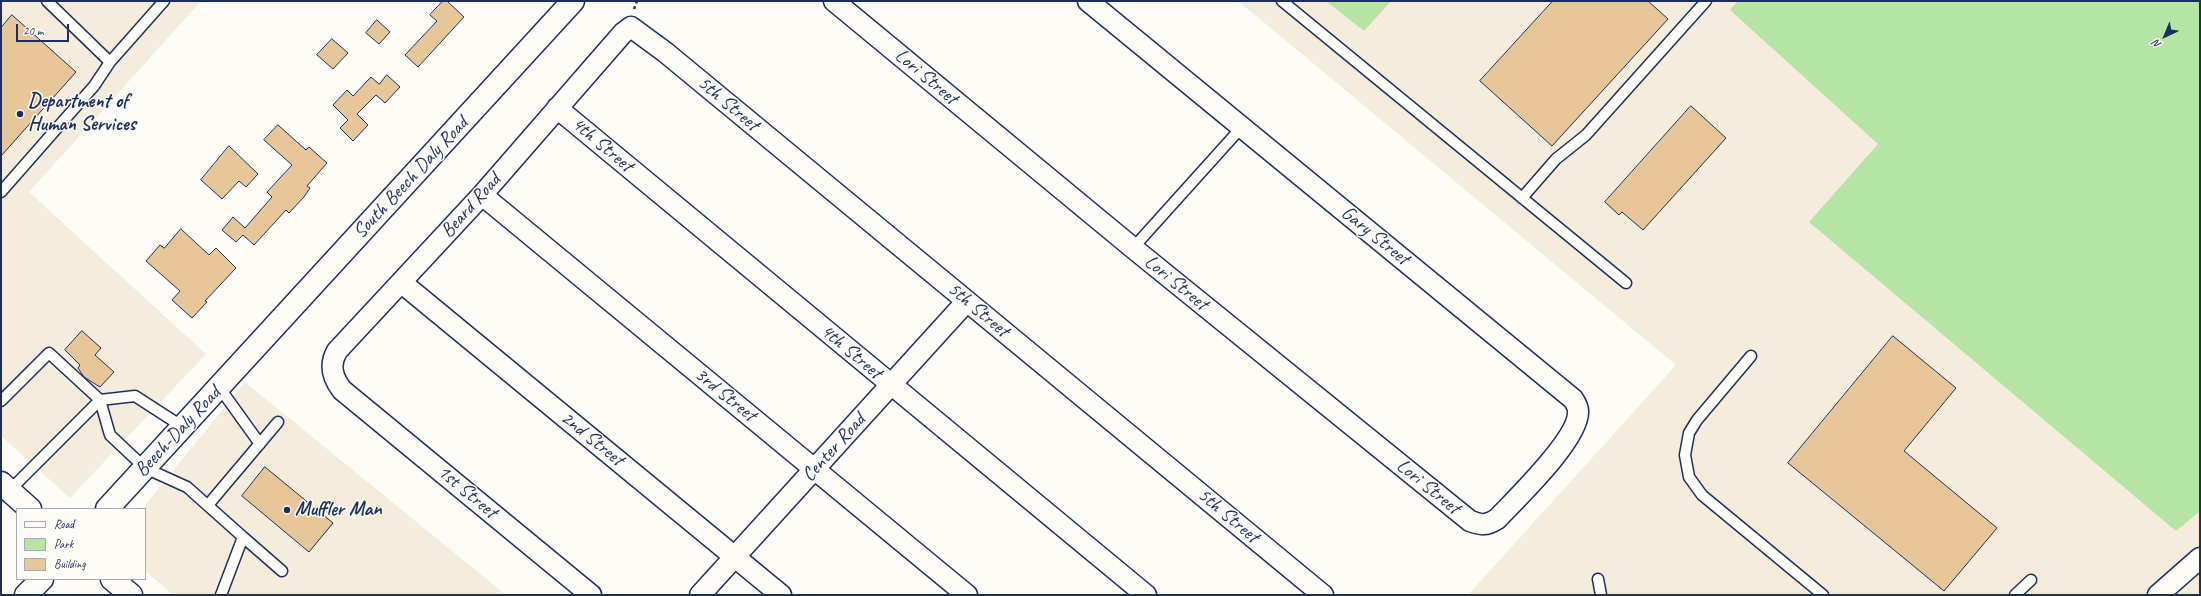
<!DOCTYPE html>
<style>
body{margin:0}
#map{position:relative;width:2201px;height:596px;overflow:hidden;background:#fdfcf7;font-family:Caveat,sans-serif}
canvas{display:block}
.frame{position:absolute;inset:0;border:2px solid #1b2f5e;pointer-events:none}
.legend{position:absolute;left:16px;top:508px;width:130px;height:72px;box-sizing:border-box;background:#fdfcf7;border:1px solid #a3aaba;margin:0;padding:5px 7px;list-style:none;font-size:12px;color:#1b2f5e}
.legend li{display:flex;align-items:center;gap:8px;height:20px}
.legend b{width:20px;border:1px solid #a3aaba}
.north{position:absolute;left:2145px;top:16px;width:40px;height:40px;-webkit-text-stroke:3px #fdfcf7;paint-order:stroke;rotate:224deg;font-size:11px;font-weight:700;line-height:16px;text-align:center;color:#1b2f5e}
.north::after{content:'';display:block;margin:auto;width:14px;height:18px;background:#1b2f5e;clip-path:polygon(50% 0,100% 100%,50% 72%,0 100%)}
.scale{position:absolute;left:16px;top:24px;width:53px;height:18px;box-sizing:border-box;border:2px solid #1b2f5e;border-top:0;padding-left:5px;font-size:12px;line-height:14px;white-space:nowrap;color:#1b2f5e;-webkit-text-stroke:3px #fdfcf7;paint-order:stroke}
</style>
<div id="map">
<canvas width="2201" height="596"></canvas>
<div class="frame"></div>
<ul class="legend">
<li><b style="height:5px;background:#fdfcf7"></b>Road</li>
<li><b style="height:11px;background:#b6e4a2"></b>Park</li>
<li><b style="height:11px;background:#e7c79a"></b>Building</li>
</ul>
<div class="north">N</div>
<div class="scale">20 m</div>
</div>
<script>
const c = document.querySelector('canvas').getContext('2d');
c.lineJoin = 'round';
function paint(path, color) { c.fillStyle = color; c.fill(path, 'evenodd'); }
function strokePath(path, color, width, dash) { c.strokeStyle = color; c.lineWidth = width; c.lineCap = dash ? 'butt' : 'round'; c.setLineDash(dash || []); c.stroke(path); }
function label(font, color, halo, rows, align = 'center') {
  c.font = font + ' Caveat,sans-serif'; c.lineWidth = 3; c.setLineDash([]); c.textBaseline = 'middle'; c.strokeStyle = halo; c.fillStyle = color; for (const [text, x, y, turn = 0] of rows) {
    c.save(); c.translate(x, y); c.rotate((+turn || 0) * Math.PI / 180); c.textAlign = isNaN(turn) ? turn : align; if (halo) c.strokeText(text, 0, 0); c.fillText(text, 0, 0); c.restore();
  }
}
const built = new Path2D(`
 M1,1H201L29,192L206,354L70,498L1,436Z
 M1238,1H2200V595H1468L1676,365Z
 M245,382L506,595H173L145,571V509H142Z`);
const green = new Path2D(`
 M1326,1H1391L1364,31Z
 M1738,1H2200V511L2176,531L1809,222L1878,144L1730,10Z`);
const building = new Path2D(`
 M443,1H447L464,17L418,67L405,55L437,21L430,15Z
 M1553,1H1648L1668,19L1552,146L1480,81Z
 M12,15L76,72L1,156V28Z
 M377,20L390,32L379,44L366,33Z
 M332,39L348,53L333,69L317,55Z
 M387,75L400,87L385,103L376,95L357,114L368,125L353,141L340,128L348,120L333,105L347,90L353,96L371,77L379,84Z
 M1691,106L1726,138L1643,230L1622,212L1619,215L1605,202Z
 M278,125L306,150L309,147L327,163L307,186L310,188L304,197L289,213L286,210L254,245L243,235L236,242L222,230L233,217L245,228L272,197L267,192L292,165L264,140Z
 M229,146L258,174L246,187L239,181L222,199L201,180Z
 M181,229L209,255L216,248L236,268L205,301L207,302L192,318L172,300L180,291L146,261L160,245L164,248Z
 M82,331L101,348L95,355L114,372L100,387L84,377L78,368L80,365L65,350Z
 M1893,336L1956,388L1904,451L1997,528L1944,591L1788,463Z
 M265,467L333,523L309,552L242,496Z`);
const path = new Path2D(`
 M634,9L637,1`);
const service = new Path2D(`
 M47,1L110,62
 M1282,1L1626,283
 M1,192L94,86L110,62L164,1
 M1522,198L1556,159L1586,135L1706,1
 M1133,248L1241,128
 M1751,356L1697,420L1689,433L1685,455L1689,477L1702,495L1823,595
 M219,387L260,444
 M1,401L49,353L100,400L9,491
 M183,427L135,396L100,400L110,435L145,468L187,487L243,537L221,595
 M208,505L278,422
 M243,537L282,571
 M1598,579L1601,595
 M2015,595L2031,580`);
const minor = new Path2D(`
 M834,1L1133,248L1470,521C1481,525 1486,526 1497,519C1516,499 1580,438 1578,411C1578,407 1575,402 1573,399L1088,1
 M557,108L1146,595
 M482,195L967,595
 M402,283L781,595
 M591,595L342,390C332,377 329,365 337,351L482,195L623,33L631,27L665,52L1323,595
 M700,595L967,301
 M2158,595L2200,558`);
const tertiary = new Path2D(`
 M107,509L573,1
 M26,595L42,579`);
const secondary = new Path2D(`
 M1,483L30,509
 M112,579L131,595`);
const markers = [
 [20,114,4,"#1b2f5e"],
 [287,510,4,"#1b2f5e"]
];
const streetNames = [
 ["Lori Street",926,77,40],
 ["5th Street",728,104,40],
 ["4th Street",602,145,40],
 ["South Beech Daly Road",411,178,-47],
 ["Beard Road",471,206,-48],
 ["Gary Street",1375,236,39],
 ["Lori Street",1176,283,39],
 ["5th Street",978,310,40],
 ["4th Street",851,352,40],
 ["3rd Street",725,395,39],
 ["Beech-Daly Road",178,432,-47],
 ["2nd Street",592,439,39],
 ["Center Road",834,448,-48],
 ["Lori Street",1428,487,39],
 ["1st Street",467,492,40],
 ["5th Street",1228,516,40]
];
const poiNames = [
 ["Department of",28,102],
 ["Human Services",28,125],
 ["Muffler Man",295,510]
];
paint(built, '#f6ecdb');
paint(green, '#b6e4a2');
paint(building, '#e7c79a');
strokePath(building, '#1b2f5e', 1);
strokePath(service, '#1b2f5e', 13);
strokePath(minor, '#1b2f5e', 23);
strokePath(tertiary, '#1b2f5e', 25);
strokePath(secondary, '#1b2f5e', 25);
strokePath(path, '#1b2f5e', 2.5, [3, 3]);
strokePath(service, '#fdfcf7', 10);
strokePath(minor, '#fdfcf7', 20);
strokePath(tertiary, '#fdfcf7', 22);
strokePath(secondary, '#fdfcf7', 22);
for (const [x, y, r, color] of markers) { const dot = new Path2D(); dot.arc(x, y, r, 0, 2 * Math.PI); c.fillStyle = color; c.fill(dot); strokePath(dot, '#fdfcf7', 1.5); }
label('20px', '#1b2f5e', '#fdfcf7', streetNames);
label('bold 20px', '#1b2f5e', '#fdfcf7', poiNames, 'left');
</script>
